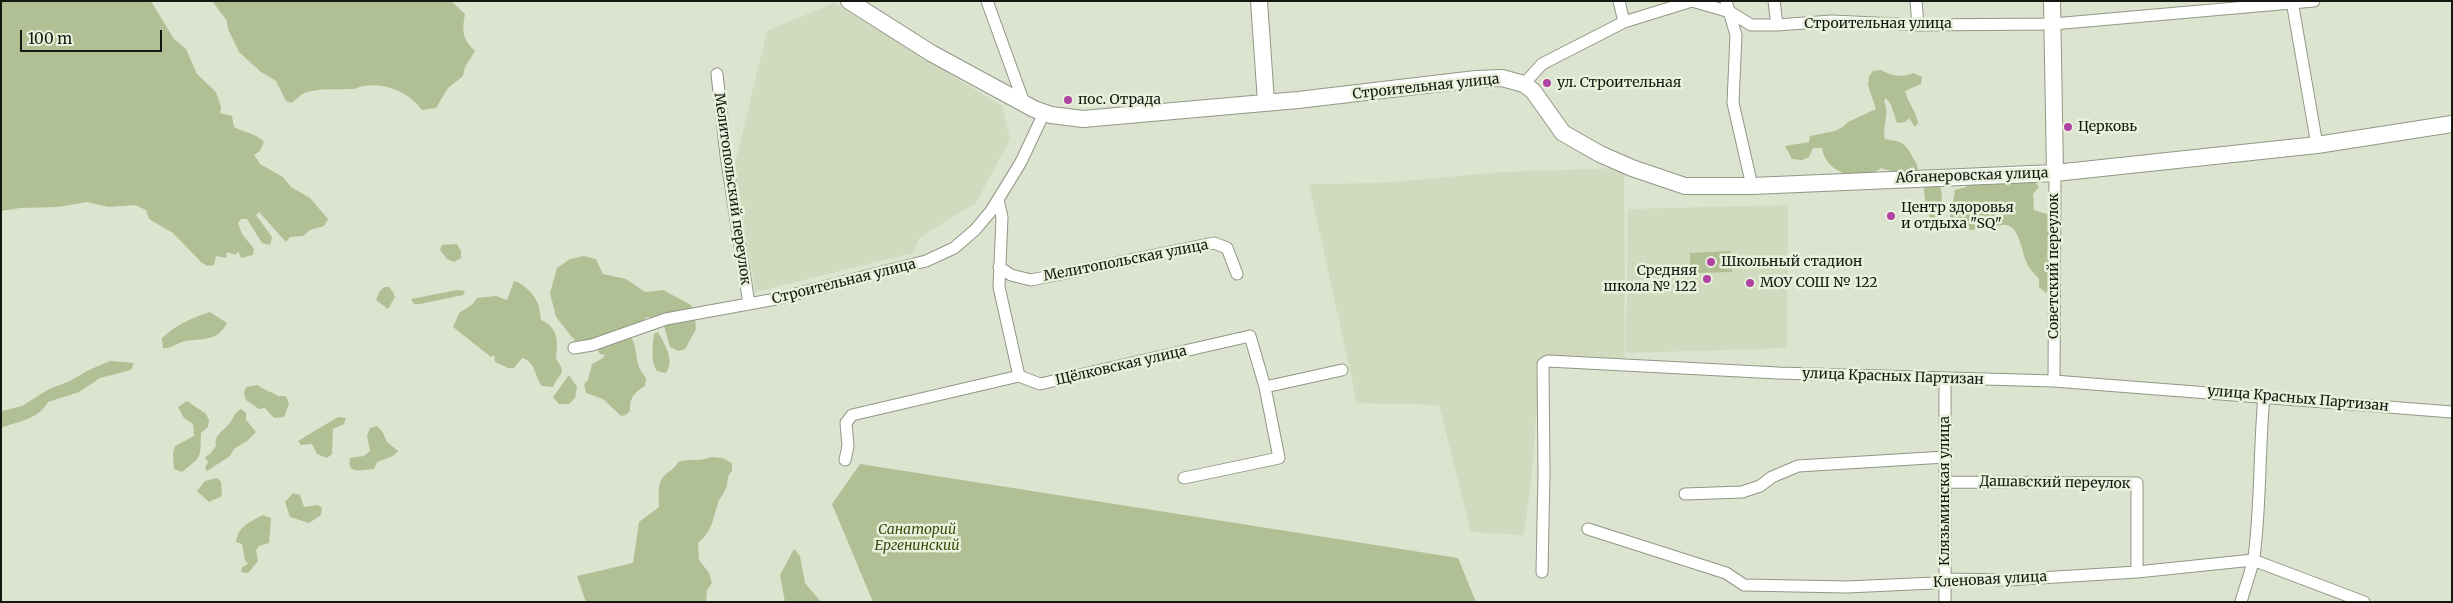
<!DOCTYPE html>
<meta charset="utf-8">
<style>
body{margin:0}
#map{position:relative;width:2453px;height:603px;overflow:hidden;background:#dce3cf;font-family:Merriweather,serif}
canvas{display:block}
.frame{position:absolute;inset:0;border:2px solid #151811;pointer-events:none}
.scale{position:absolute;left:20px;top:30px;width:142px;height:22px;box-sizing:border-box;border:2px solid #151811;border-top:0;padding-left:6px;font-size:15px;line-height:18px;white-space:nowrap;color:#151811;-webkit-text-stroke:4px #e9f0dc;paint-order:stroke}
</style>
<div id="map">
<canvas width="2453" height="603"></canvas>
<div class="frame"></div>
<div class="scale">100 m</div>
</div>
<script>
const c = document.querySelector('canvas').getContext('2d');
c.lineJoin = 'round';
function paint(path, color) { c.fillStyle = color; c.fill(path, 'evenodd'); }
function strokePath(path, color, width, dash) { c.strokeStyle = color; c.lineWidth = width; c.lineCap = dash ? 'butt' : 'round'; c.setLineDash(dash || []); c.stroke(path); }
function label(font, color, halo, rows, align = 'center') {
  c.font = font + ' Merriweather,serif'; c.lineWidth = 5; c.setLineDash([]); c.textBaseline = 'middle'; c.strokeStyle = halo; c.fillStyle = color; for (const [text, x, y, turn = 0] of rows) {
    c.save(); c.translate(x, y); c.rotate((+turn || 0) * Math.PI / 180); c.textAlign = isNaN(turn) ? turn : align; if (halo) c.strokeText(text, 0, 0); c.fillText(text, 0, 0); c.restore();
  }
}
const built = new Path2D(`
 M834,3L1002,106L1010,139L976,203L919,238L913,253L755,292L735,164L767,31Z
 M1619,168L1624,172L1625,361L1540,365L1532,472L1524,535L1471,532L1439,405L1357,403L1309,184L1382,183L1503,172Z
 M1788,205L1787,348L1626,353L1628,209Z`);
const green = new Path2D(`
 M1,1H151L174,39L186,49L197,74L216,92L221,107L220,113L232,116L234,127C245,133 256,133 264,142L260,151L254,155L260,164L283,177L291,187L310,198L328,219L324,226L310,230L303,236L290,237L286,242L259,212L256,215L272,237L270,245L262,243L247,219H241L238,223L242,234L254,249L253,255L241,258L238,251L236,255L227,252L226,258L216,256L214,265L207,266L201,262L173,233L149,219L146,210L135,205L109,207L87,202L58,207L20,208L1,211Z
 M212,1H451L465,14C462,30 462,39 475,51L465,67L463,76L448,88L436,108L422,110C410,93 385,82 364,86C360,86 357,89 353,89C338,90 322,88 307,92C300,94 297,100 291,103L286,101L276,81L261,72L239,52L228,29L227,21Z
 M1881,70C1891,76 1903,78 1913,73L1922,77L1921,84L1905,91C1908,103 1916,111 1918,123L1915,127L1909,118L1905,122L1897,123L1891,105L1886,98L1884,101C1890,114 1882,125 1885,139C1901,142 1904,141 1912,156C1915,162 1918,164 1918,171L1898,173L1881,168C1861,183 1826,175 1822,148H1813L1809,157L1802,160L1792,159L1785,146L1809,142L1810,136L1835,131L1843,127L1848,122L1876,109L1868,85L1869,76L1873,71Z
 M1972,180L2034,181L2039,187L2033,194L2034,210L2050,215L2052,284L2046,293L2039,287V279C2036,275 2031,271 2029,267C2021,256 2021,222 2002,225C1985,228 1974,231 1956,230L1950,224C1949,210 1954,203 1955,190L1966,187Z
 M1938,181C1945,194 1941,212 1938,226L1934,227C1928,217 1923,195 1924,183Z
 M457,244L461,251V258L454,262L447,259L440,250L442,245Z
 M1731,251L1732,272L1690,273V253Z
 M584,256L596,259L603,274L626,279L645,292L663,290L691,305L695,316L696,329L685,349L678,351L670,347L662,319L647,317L635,327L580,343L576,342L556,317L550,293L557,268L570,259Z
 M514,281C523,283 535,295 538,304C540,309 540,315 541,320C559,328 558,342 556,359C568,374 559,373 553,387L542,386C534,376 536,362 522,358L514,368H508L495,362L494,355L491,357L453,327L459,313L473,304L477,298L496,296L507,300Z
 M384,287H389L393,292L395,297L388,309L376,300L379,292Z
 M457,290L465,291L463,295L420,304H414L411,299Z
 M210,312L227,323C216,344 199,337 182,342C175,344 170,349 163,348L162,338C176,325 191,318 210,312Z
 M658,332C665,345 675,360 666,373L657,371C650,361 653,346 654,334Z
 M631,337C639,350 633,363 646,378L645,386C634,392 629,399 630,411L626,415L621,416L603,399L586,393L584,384L588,380L592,364L603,358L605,355L600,354L597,349Z
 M110,361L134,363L131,370L100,378L79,392L48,402C38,420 18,421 1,428L2,411L22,406L49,389L68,382L89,370Z
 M569,375L577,387L575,398L569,404H559L553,397Z
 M258,385C264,391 271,391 278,396H286L289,404L284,417L274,418L265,408L259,409L246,400L244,393L246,387Z
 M187,401L206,414L209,420L208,427L201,433C200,459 203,455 182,472L174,469L173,453L175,446L194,436L193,424L184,418L178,407Z
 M241,409L246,413V420L256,432L247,441L234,449L230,456L207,471L205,468L208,462L205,457L210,454L216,446C214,435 221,433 228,425C234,419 233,413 241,409Z
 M338,417L346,418L344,424L333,429L332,454L327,458L317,454L312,444L301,445L298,441Z
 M377,426L382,431L387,442L398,451L393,456L377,462L374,469C363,469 346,476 350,458L364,456L370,451L367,436L370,428Z
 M711,457L722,458L732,463V471C727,476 728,479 727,486C725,491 722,496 719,500C713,517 713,531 698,543L699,560L709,573L712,583L707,590L706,602H586L577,576L633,563L639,522L659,507C659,498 657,484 663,477C668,471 674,470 678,462C689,458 701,462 711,457Z
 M860,464L1458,558L1476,602H873L832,504Z
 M217,478L221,482L222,496L209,502L197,491L205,481Z
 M293,493L300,495L304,507L318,505L322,508L321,515L309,523L290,517L285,502Z
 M263,515L271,518L269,543L259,546L256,550L258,561L248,573L241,572L242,567L248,564L245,560L242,544L236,542C238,526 250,522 263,515Z
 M794,549L800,556L805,583L821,602H785L780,575Z`);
const street = new Path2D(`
 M987,1L1024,103
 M1619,1L1624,22
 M1726,1L1736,35L1733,103L1752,186
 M1774,1L1777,25
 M1916,1L1918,25
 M2292,1L2317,145
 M717,74L726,155L749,304
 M1524,84L1542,64L1624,22L1692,1L1730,12L1751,25H1777L1832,21L1918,25L2053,24L2314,1
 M998,200L1002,217L999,287L1019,376
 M999,267L1011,275L1031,280L1214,243L1227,248L1237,274
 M574,348L592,345L666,319L776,299L926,261L954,248L975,230L991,211L1021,162L1044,113
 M1945,380V602
 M2054,381L2055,173
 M845,460L848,446L846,423L852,415L1019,376L1040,384L1250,336L1265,387L1342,370
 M1184,478L1279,458L1265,387
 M1946,482L2137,483V572
 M1685,494L1742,492L1760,486L1772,477L1798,466L1945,457
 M1588,529L1726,573L1744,585L1847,587L1934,583L1945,579L2008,580L2137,572L2253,560L2364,602
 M1542,572L1544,474L1543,364L1548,361L1778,373L2054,381L2452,412
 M2241,602C2245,587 2251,572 2254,557C2261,504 2259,450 2264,396`);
const secondary = new Path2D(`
 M849,1L931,53L1034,109L1051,115L1083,119L1298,100L1476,79L1502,78L1524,84L1533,91L1563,133L1600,154L1632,168L1685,186H1752L2055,173L2317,145L2452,124
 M1259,1L1266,102
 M2052,1L2055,173`);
const markers = [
 [1547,83,5,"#b042a1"],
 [1068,100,5,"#b042a1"],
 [2068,127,5,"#b042a1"],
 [1891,216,5,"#b042a1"],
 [1711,262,5,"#b042a1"],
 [1707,279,5,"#b042a1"],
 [1750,283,5,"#b042a1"]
];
const streetNames = [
 ["Строительная улица",1878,24],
 ["Строительная улица",1426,87,-6],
 ["Абганеровская улица",1972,176,-2],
 ["Мелитопольский переулок",732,189,82],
 ["Мелитопольская улица",1126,261,-11],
 ["Советский переулок",2054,266,-90],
 ["Строительная улица",844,282,-14],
 ["Щёлковская улица",1121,366,-13],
 ["улица Красных Партизан",1893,377,2],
 ["улица Красных Партизан",2298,399,5],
 ["Дашавский переулок",2055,483,1],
 ["Клязьминская улица",1945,491,-90],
 ["Кленовая улица",1990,580,-3]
];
const poiNames = [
 ["ул. Строительная",1557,83],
 ["пос. Отрада",1078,100],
 ["Церковь",2078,127],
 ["Центр здоровья",1901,208],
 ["и отдыха \"SQ\"",1901,224],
 ["Школьный стадион",1721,262],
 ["Средняя",1697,271,"right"],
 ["школа № 122",1697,287,"right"],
 ["МОУ СОШ № 122",1760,283]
];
const parkNames = [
 ["Санаторий",917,530],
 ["Ергенинский",917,546]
];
paint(built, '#d1dabf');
paint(green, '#b1bf95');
strokePath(street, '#919785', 13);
strokePath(secondary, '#919785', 18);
strokePath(street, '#fff', 11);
strokePath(secondary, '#fff', 16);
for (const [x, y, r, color] of markers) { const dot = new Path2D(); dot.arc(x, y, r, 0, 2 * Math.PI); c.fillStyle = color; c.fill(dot); strokePath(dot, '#e9f0dc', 2); }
label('14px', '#151811', '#e9f0dc', streetNames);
label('14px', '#151811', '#e9f0dc', poiNames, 'left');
label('italic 14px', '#3b490c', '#e9f0dc', parkNames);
</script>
